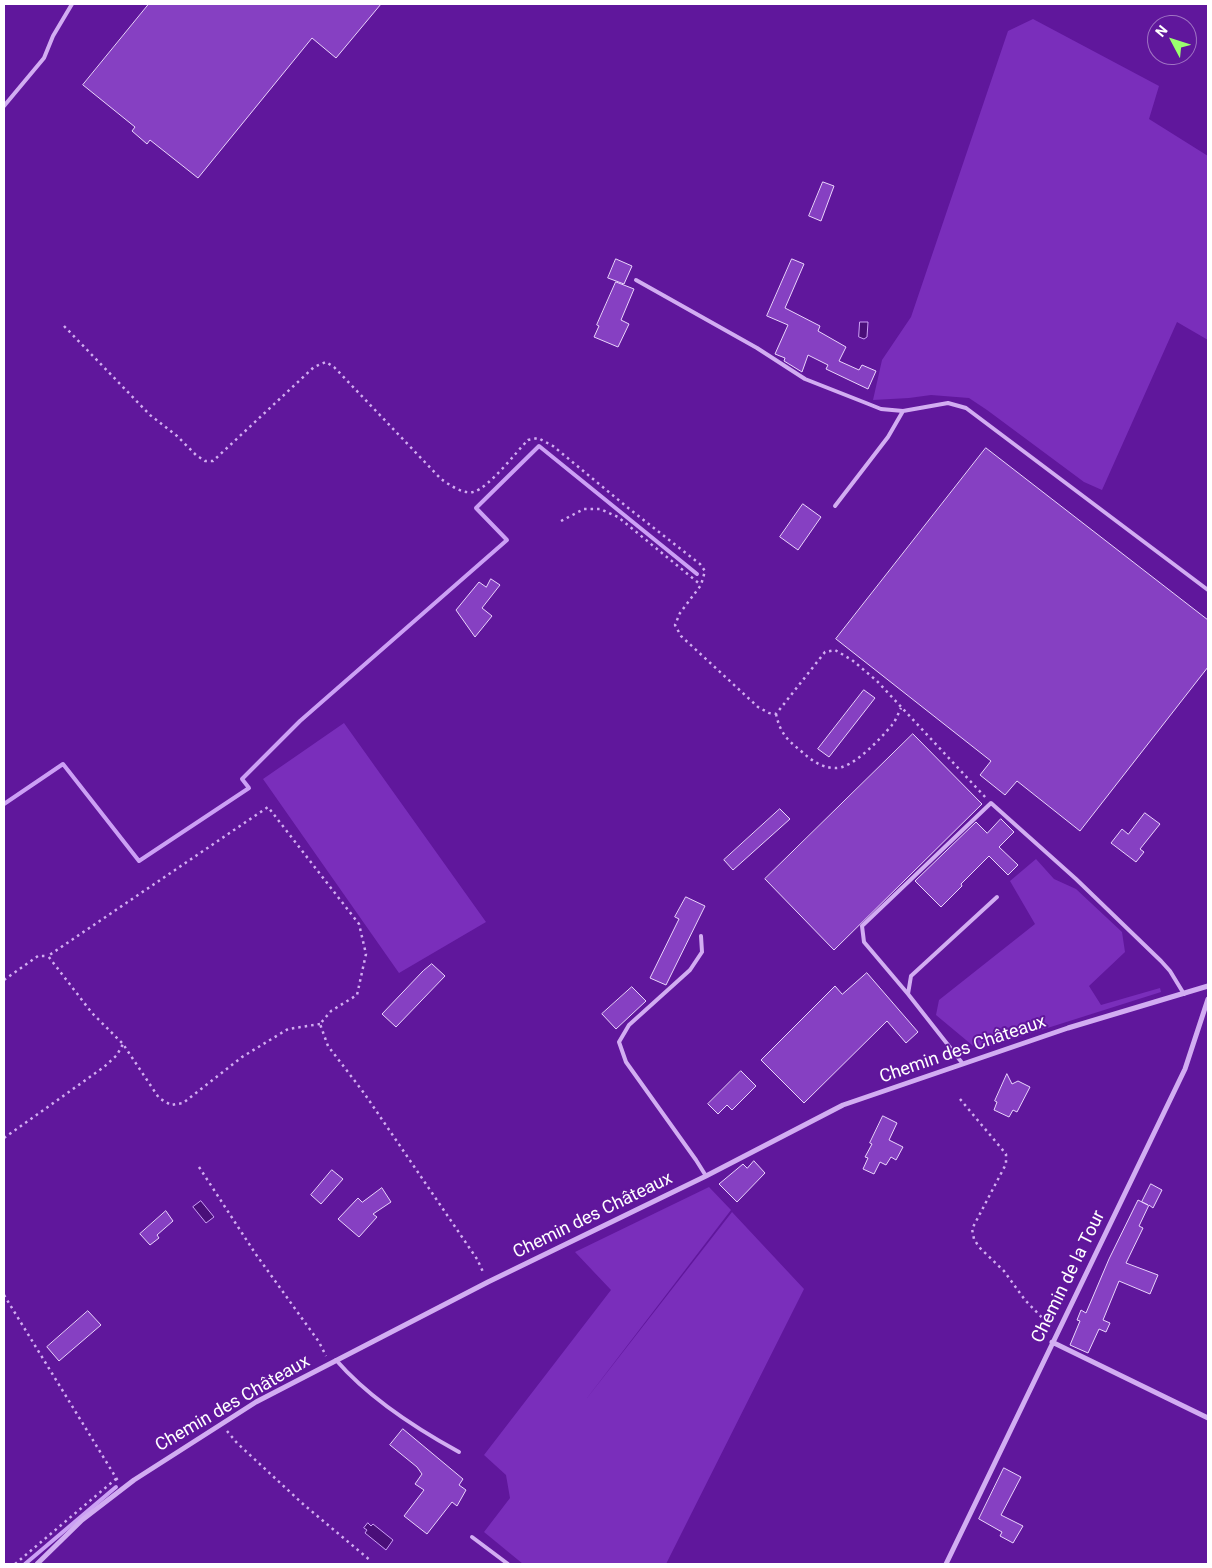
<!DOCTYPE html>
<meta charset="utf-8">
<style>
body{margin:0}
#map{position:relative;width:1212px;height:1568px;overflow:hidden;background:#60179c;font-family:Roboto,sans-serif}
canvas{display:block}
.frame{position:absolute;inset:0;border:5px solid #fff;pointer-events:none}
.north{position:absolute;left:1147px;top:15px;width:50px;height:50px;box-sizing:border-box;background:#60179c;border:1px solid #a074c4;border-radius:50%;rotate:310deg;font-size:14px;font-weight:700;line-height:20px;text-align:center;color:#fff}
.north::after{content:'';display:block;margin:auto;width:18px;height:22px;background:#9aff6e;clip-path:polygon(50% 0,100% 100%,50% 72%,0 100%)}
</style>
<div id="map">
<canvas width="1212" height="1568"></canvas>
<div class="frame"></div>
<div class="north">N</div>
</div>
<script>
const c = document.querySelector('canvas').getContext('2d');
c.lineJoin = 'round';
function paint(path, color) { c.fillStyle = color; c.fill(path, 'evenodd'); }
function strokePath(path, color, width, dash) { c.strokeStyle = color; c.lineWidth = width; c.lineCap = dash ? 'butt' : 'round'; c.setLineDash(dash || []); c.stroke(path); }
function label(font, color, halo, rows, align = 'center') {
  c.font = font + ' Roboto,sans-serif'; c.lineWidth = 4; c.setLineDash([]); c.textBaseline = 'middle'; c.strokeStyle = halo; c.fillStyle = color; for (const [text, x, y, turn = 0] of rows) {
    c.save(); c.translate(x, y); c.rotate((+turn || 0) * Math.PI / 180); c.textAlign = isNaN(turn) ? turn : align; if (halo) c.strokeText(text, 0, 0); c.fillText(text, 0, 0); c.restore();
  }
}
const green = new Path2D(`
 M1033,19L1159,86L1149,119L1208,156V340L1177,322L1102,490L1084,482L987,410L969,398L931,395L909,398L873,400L882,360L911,317L1008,31Z
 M344,723L486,922L399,973L263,779Z
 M1036,859L1054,879L1076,889L1122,932L1125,952L1089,986L1101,1005L1160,988L1161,992L978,1050L936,1015L939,1000L1035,924L1010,881Z
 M709,1187L731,1210L584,1402L732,1212L804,1289L666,1564H523L484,1532L510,1498L506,1475L484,1455L611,1290L575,1252Z`);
const water = new Path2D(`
 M860,322H868L867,337L864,339L859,337Z
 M201,1201L214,1217L206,1223L193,1207Z
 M368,1523L371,1526L373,1524L393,1540L386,1550L365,1533L367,1530L364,1528Z`);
const stream = new Path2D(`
 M4,804L63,764L139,861L249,788L242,779L300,721L507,540L476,508L539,446L697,574
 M25,1564L116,1487`);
const building = new Path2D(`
 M149,4H381L336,58L312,38L198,178L150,140L147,144L132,131L135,127L83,85Z
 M823,182L834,186L821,221L809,216Z
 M616,259L632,266L624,284L608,278Z
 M792,259L804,264L785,308L820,326L818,331L846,347L839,361L859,370L862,365L876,371L868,389L826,369L828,365L808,355L802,372L784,361L785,358L775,354L788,325L767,316Z
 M616,282L634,289L621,320L629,324L618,347L594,337L599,326L597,325Z
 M986,448L1208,620V667L1080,831L1017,781L1005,795L980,775L991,761L836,639Z
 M803,504L821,517L798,550L780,537Z
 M491,579L500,585L482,608L492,616L475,637L456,610L479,582L486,587Z
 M864,690L875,698L829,757L818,749Z
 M913,734L982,804L834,950L765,879Z
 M780,809L790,819L733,870L724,860Z
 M1145,813L1160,824L1140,849L1144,852L1136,862L1111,843L1122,829L1128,834Z
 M1001,819L1014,832L999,847L1018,865L1008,875L989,856L961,884L962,886L941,907L915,881L976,822L987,833Z
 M686,897L705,906L666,985L650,978L679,919L675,917Z
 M432,964L445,976L396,1027L382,1014L423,971Z
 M867,973L918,1032L906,1043L887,1021L804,1103L761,1060L835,986L842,994Z
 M632,987L646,1001L616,1029L602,1014Z
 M741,1071L756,1086L732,1110L727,1105L718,1114L708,1104Z
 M1007,1074L1012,1084L1018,1081L1030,1087L1017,1112L1013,1110L1009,1117L994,1110L997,1102L995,1101Z
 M883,1116L897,1123L889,1140L903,1147L896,1160L891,1157L886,1165L880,1162L874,1174L863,1169L868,1158L865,1157L872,1144L870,1143Z
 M754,1161L765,1173L737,1202L719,1184L743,1164L747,1168Z
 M332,1170L343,1179L321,1204L311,1195Z
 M1151,1184L1162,1190L1153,1208L1149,1205L1139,1226L1143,1228L1126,1263L1158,1275L1150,1294L1119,1281L1103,1320L1110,1323L1106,1332L1099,1329L1088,1353L1070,1345L1080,1321L1077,1320L1081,1310L1086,1313L1109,1259L1138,1200L1148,1205L1142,1202Z
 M382,1188L391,1202L373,1214L377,1217L359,1237L338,1219L358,1198L362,1202Z
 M166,1211L173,1221L157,1235L159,1238L150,1245L140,1234Z
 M88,1311L101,1325L59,1361L47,1347Z
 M403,1429L463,1479L459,1485L466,1490L457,1506L452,1502L427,1534L404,1516L424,1490L415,1484L422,1474L417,1467L390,1445Z
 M1004,1468L1021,1477L1001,1515L1023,1526L1013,1543L1000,1536L1002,1532L979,1519Z`);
const path = new Path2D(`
 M64,326L150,415L177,436L196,455L205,461H213L314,367L326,362L334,367L441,479C450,485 462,494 473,492C489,488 516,452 528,440L538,438L553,446L627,507L700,564L705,571L701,585L680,613L675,625L681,636L758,707L769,713L776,714L825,652L835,650L852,660L877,681L986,798
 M561,521L584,509H600L618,517L701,585
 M776,714C780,732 786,739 801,751C811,760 820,767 834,768C852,770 881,738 892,725C896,720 898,714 901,708
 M4,980L38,956H48
 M320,1024L288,1029L242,1057L183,1103L171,1105L159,1098L123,1044L92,1013L48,956L268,807L359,924L366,954L357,995L331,1011L320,1024L328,1046L364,1093L477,1259L484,1274
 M960,1099L1006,1154V1164L972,1229L974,1239L979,1247L1004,1271L1025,1300L1051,1327
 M4,1138L104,1067L117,1055L123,1044
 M199,1167L255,1253L319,1342L326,1356
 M4,1295L118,1481
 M227,1431L237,1443L303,1504L371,1561
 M15,1564L117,1478`);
const service = new Path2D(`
 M4,106L44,58L53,36L72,4
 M636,280L757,348L805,379L866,403L881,409L903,411L948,403L966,408L1208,590
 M835,506L888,437L903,411
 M701,936L702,952L690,970L629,1025L619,1042L626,1062L696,1160L706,1176
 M908,994L864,942L862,926L991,803L1076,879L1161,961L1170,971L1184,994
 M963,1064L908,994L911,976L997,897
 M336,1360C368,1397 417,1429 459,1452
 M472,1537L508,1564`);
const minor = new Path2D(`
 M1052,1342L1208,1418
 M37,1564L82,1520L134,1480L256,1402L488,1282L706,1176L843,1105L1068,1028L1208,986
 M946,1564L1185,1069L1208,999`);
const streetNames = [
 ["Chemin des Châteaux",963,1050,-19],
 ["Chemin des Châteaux",593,1216,-26],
 ["Chemin de la Tour",1069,1277,-64],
 ["Chemin des Châteaux",233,1404,-30]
];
paint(green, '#7a2ebb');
paint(water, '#4a0f79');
strokePath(water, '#cca0f5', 1);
strokePath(stream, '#cca0f5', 4);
paint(building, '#8640c2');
strokePath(building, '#ead5fc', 1);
strokePath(path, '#d2adf2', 2.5, [2.5, 4]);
strokePath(service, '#d2adf2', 4);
strokePath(minor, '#d2adf2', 5);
label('18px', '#fff', '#60179c', streetNames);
</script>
